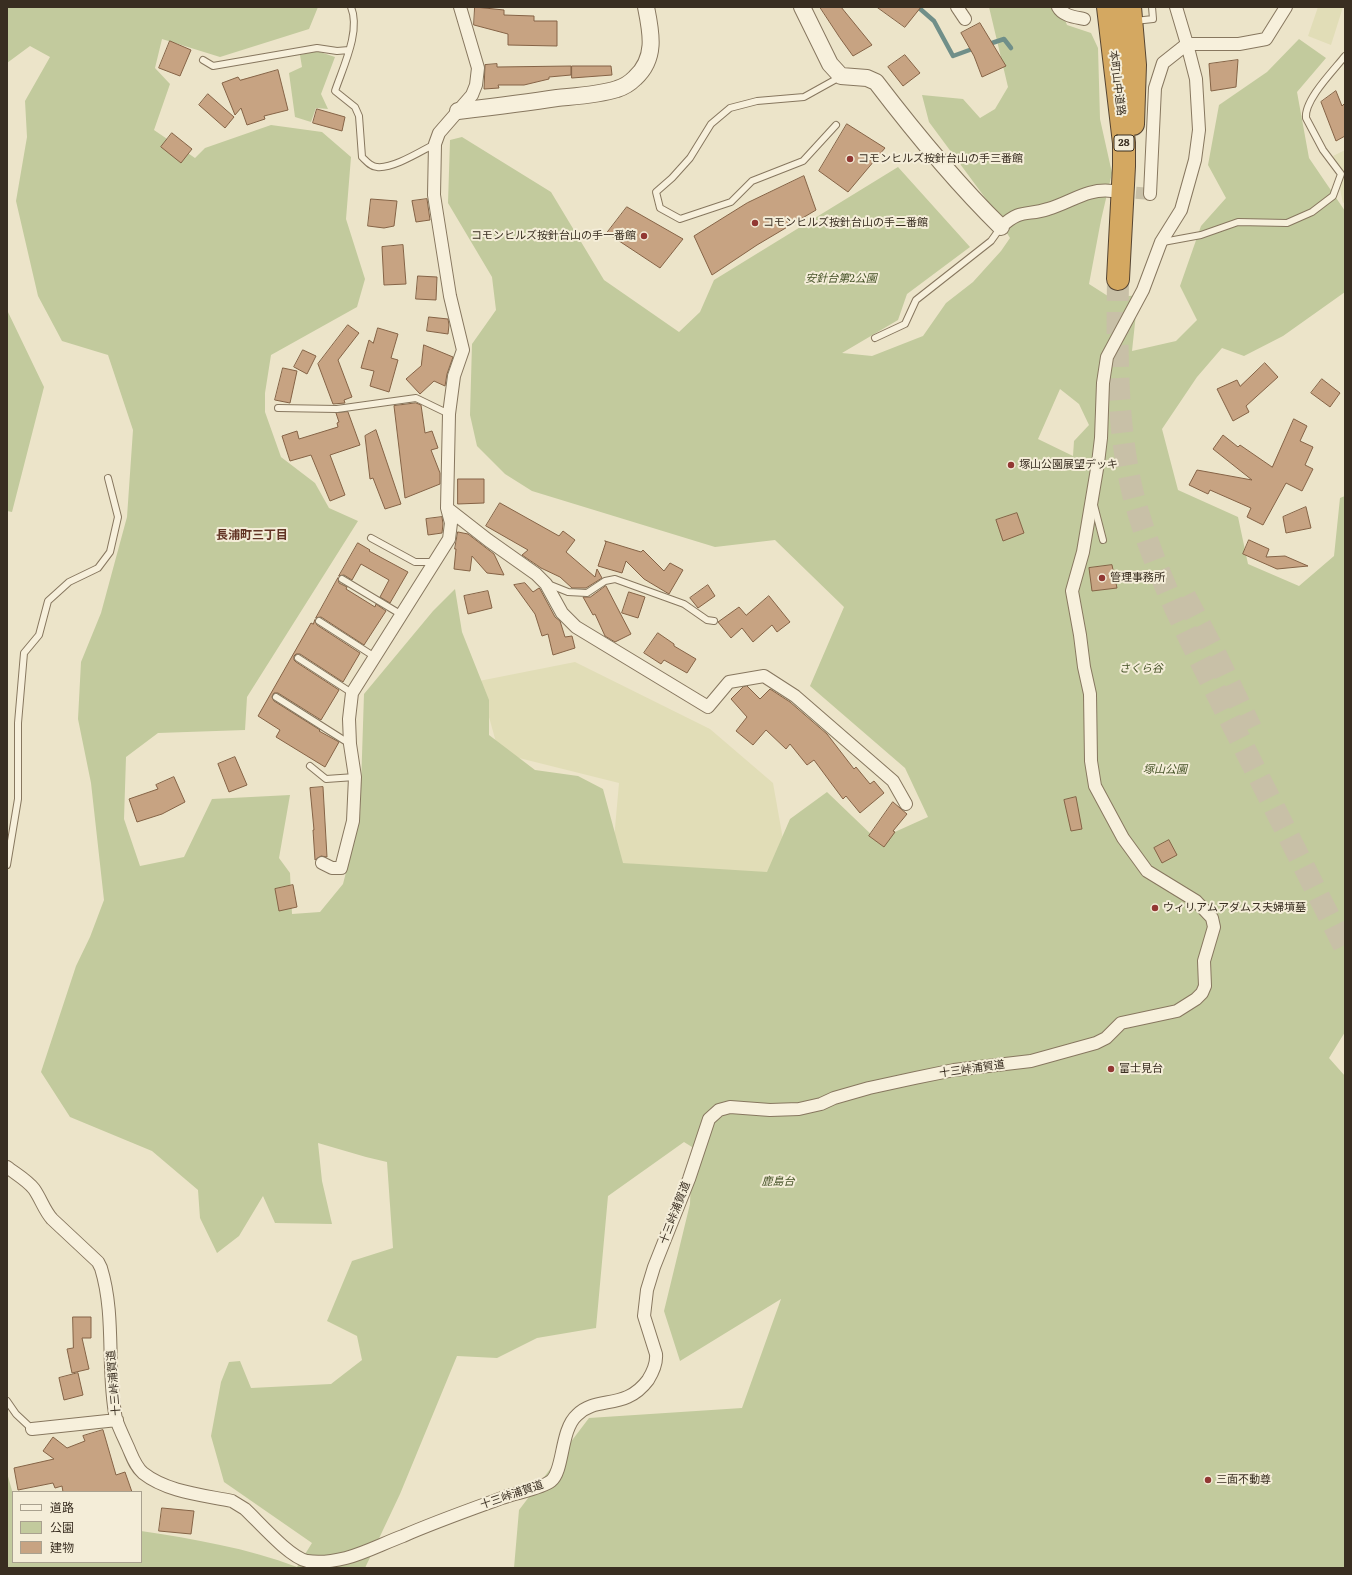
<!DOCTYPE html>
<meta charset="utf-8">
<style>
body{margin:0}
#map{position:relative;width:1352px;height:1575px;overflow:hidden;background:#ece4c9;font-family:Literata,"Noto Sans JP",serif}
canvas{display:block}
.frame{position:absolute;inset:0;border:8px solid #392e21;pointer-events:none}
.legend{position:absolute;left:12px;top:1491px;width:130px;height:72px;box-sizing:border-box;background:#f4edd8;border:1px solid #a9a18f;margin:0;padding:5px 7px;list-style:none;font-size:12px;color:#392e21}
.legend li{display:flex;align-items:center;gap:8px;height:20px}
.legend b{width:20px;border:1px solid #a9a18f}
</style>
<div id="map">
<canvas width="1352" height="1575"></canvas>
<div class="frame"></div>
<ul class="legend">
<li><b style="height:5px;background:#f7f0dc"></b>道路</li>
<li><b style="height:11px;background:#c2ca9d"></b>公園</li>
<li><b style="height:11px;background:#c7a382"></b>建物</li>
</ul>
</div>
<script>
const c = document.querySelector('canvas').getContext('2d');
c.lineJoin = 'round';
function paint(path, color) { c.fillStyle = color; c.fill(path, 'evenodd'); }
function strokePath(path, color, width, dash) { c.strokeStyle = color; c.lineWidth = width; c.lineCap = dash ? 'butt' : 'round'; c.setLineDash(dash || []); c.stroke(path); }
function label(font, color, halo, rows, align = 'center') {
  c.font = font + ' Literata,"Noto Sans JP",serif'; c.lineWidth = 4; c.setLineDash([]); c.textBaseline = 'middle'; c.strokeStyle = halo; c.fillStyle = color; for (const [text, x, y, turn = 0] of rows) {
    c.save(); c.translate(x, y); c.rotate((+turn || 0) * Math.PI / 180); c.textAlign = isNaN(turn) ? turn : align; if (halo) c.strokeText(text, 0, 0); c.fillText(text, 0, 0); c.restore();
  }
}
const farmland = new Path2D(`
 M1318,7H1343L1331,45L1308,36Z
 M1345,150V202L1343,203L1333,156Z
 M575,662L710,729L773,783L790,879L612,862L619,783L499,753L479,681Z`);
const green = new Path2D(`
 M7,7H318L309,29L220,57L162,39L155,68L170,84L154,130L195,158L205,148L271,125L322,132L351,157L346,219L365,279L357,307L271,355L265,393V412L281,457L315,483L329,508L358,521L247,697L245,730L158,733L126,757L124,819L140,866L184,857L212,799L290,795L279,858L290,873L292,914L320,912L343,884L360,817L364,694L433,611L455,589L462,632L489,700V735L535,770L578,776L603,789L623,863L767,872L790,819L827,792L877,840L928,817L905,768L810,686L844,607L775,540L715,547L532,491L505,474L477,446L470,415L472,344L496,310L492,277L448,203L450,140L462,137L551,192L604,280L679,332L700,312L714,280L898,167L970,247L907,294L898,320L842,353L872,356L923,336L946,303L973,282L1001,251L1010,238L986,199L929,122L922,95L963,99L980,118L995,109L1008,87L989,7H1060L1067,25L1091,33L1098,48L1100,119L1112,173L1101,220L1089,284L1111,298L1138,295L1132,351L1176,341L1197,320L1180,286L1201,226L1226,198L1208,165L1219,105L1267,72L1299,39L1326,58L1297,92L1309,158L1345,211V292L1283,336L1244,356L1222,348L1197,377L1162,429L1178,490L1238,517L1248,564L1299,586L1334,556L1340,498L1345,496V1032L1329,1058L1345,1076V1568H514L519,1510L589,1418L742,1408L781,1299L680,1361L664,1311L690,1204L692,1147L684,1142L608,1196L596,1328L537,1338L497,1358L457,1356L400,1494L365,1568H7V1473L13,1494V1562H141V1531C194,1539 247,1548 297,1567L312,1543L224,1482L211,1436L221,1382L229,1362L240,1361L251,1388L331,1384L362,1360L357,1336L327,1321L352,1261L393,1248L387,1162L366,1157L318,1143L322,1181L332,1224L275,1223L263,1196L239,1236L217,1253L200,1218L198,1190L152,1151L70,1117L41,1072L76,966L90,937L104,900L91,783L78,719L81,662L101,613L127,517L133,430L108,355L62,341L38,296L16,201L27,137L25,101L50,57L30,46L7,63ZM1060,389L1079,404L1089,425L1074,441L1073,456L1038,439Z
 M317,51L335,57L321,94L328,109L316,108L311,122L295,117L289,73L302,67L300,55Z
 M7,310L44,387L12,512L7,511Z`);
const stream = new Path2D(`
 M918,7L934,21L953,56L975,48
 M986,45L1004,39L1011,48`);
const building = new Path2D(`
 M475,7L504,10V15L534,16V21H557V46L508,45V34L474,25Z
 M820,7H841L872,45L853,56L840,38Z
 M877,7H921L905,27Z
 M980,23L1006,66L982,77L974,56L961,33Z
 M170,41L191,50L180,76L159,68Z
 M905,55L920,73L903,86L888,67Z
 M1238,60L1236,87L1211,91L1209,64Z
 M497,64V67L571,66V75L549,77V79L524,85H498L499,88L484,89L485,65Z
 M572,66H611L612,75L572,78Z
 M278,70L288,110L264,116L265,119L247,125L241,108L235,115L222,83L238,77L240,80Z
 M1336,91L1342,106L1345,103V136L1336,141L1321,102Z
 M208,94L234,117L225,128L199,105Z
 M317,109L345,117L342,131L313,123Z
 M847,124L885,148L848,192L819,171Z
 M172,133L192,149L181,163L161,147Z
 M804,176L816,210L757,245L712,275L694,236L747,203Z
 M371,199L397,201L394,226L384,228L368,226Z
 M427,199L430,220L416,222L412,201Z
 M627,207L683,239L660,268L607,233Z
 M403,245L406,284L384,285L382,247Z
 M418,276L437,277L436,300L416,299Z
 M429,317L448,319L449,325L448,334L427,331Z
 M348,325L359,333L338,360L352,397L344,400L345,403L333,404L318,364Z
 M378,328L398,334L391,358L398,360L389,392L370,386L374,371L361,368L369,340L373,343Z
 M424,345L453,357L447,374L445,386L434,381L420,394L406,379L421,366Z
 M303,350L316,356L307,374L294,367Z
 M1265,363L1278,377L1246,406L1249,412L1233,421L1217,389L1237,380L1240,386Z
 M283,368L297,371L290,403L275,400Z
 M1322,379L1340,393L1330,407L1311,393Z
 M416,403L421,405L425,433L432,431L438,448L431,450L440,473V484L405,498L394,406Z
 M348,412L360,445L330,455L345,495L330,501L311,455L290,461L282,436L297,431L299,439L338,427L337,423L339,422L336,413Z
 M1294,419L1307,426L1300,441L1313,447L1305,465L1313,469L1302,491L1286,483L1263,525L1247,517L1251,508L1210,490L1208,494L1189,485L1197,470L1252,480L1213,449L1223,435L1238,447L1240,445L1272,467Z
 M376,430L401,504L385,509L373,478L370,479L365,436Z
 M458,479H484V503L458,504Z
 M500,503L559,536L563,531L575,540L566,552L595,577L597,569L602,578L586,588H572L560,577L541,568L522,555L528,550L486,526Z
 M1306,507L1311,528L1286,533L1283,517Z
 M1017,513L1024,533L1003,541L996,520Z
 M442,517L443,524L442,533L428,535L426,519Z
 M458,532L468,534L494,554L504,575L487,573L472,556L470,571L454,569L456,549H455Z
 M1249,540L1269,549L1266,557L1285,556L1308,566L1277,569L1243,554Z
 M605,541L641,552L643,550L664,571L670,563L683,570L669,594L644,579L626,561L622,573L598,566L606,542Z
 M358,543L370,550L369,551L408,572L390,603L380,597L389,580L361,564L352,580L344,575L339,576Z
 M1112,565L1117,588L1092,591L1089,568Z
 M338,578L339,583L347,587L346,589L375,607L376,604L386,611L364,645L321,617L316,618Z
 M525,583L533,592L539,588L540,589L555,617L560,621L565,637L572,636L575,648L553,655L548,634L542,636L535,614L514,585Z
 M708,585L715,596L698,608L690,598Z
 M606,586L631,634L615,642L605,636L595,614L593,615L583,597H590Z
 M488,591L492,608L468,614L464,596Z
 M629,592L645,597L638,618L622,613Z
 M769,596L790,622L777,632L772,625L753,642L742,628L731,638L718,622L739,607L746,615Z
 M315,620L317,625L360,653L343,682L300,654H296L294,656V660L296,662L339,690L321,720L278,693H274L272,697L274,701L320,730L319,731L339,742L325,767L276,737L280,730L258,716L311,623L313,624Z
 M658,633L674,644V646L696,659L687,673L664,660L661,664L644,653Z
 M747,686L760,699L770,689L790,702L827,734L854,769L856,767L870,784L874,781L884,793L860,813L846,796L843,799L814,760L807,765L790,744L786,749L766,730L753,745L736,731L747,717L731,699L743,687Z
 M235,757L247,785L229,792L218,764Z
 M174,777L185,802L162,814L137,822L129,799L158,789L156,785Z
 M323,787L327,857L321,856L315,860L313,830H314L310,788Z
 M1076,797L1082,829L1071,831L1064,800Z
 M893,802L907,814L893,831L895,832L884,847L869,836Z
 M1169,840L1177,855L1162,863L1154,848Z
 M293,885L297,907L279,911L275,889Z
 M73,1317H91V1338H82L89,1369L72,1373L67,1349L73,1348Z
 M78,1373L83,1395L64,1400L59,1378Z
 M103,1430L116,1475L125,1472L132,1492H63L62,1486L55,1488L53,1483L18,1490L14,1468L54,1459L43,1451L53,1437L67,1448L85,1441L83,1436Z
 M162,1508L194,1511L191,1534L159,1531Z`);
const minorTunnel = new Path2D(`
 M1118,191L1150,194`);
const motorwayTunnel = new Path2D(`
 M1118,279C1117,351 1116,424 1133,494C1153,570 1190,640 1225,710C1265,789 1305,869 1345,948
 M1185,596L1216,655L1251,728`);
const service = new Path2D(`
 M351,7C361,31 343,67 335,91L355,107L359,116L362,157C366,161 371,167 377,167C393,169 421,151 435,144
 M1135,21L1153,19L1152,7
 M203,60L213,66L317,48L337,51L349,50
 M836,125L803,161L752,181L731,202L680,219L660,208L656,192L672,178L690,158L711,124L730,108L757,101L804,97L840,77
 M1163,242L1201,235L1238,222L1287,223L1312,212L1333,196L1341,174L1323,150L1306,118C1304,100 1334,70 1345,56
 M875,338L905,324L916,300L991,241L1001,227
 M278,408L337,409L416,398L449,414
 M1094,505L1103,540
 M371,538L415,562H435
 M342,579L402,615
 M548,584L568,592L587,593L605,581L615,579L684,604L707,620L714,621
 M319,621L375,657
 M298,658L352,693
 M276,697L350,744
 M310,766L326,779L355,777
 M7,865L18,799V723L24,653L39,635L48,601L69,582L98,568L110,552L118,517L108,478
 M7,1401L16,1414L32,1429`);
const minor = new Path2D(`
 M957,7L965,19
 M1058,7C1063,16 1075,17 1084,19
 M1150,194L1155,88L1163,63L1187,44L1176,7
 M1001,227C1021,208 1027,216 1048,209C1072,202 1087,188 1112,191
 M447,508L488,540L536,574L546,584L562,613L576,627L708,707L729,682L764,676L795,696L893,781L906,804
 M322,863L332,868H341L353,821L355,777L350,744L349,719L352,693L449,539L451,523L447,508L449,414L454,376L463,350L450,296L434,195L435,144L439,133L472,95L476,85L478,68L460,7
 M7,1167C16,1174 27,1180 34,1189C41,1199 44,1210 52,1219L98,1262L101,1268C116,1317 106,1369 116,1419C119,1428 124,1438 128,1447C132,1456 135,1466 143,1473C167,1492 203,1495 232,1501L245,1509C259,1522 289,1557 307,1561C319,1563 334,1561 346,1558C365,1553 384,1543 403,1536C435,1522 469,1510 502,1498C514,1493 541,1489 551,1481C564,1471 560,1430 577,1415C597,1395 625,1411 648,1380C653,1372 657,1364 656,1354L644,1316L647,1290L654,1267L689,1179L709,1119L719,1110L730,1107L770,1110L799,1109L821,1104L834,1098L869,1088L915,1078L954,1070L1031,1061L1096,1043L1106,1038L1121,1023L1177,1011L1196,999L1202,993L1205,986L1204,961L1214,927L1212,918L1196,901L1147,871L1123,838L1095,786L1091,761L1090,694L1084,667L1080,635L1072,591L1083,552L1098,463L1101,438L1103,383L1107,357L1143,290L1161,242L1181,210L1195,160L1199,130L1196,79L1187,44H1239L1266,39L1286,7
 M32,1429L117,1420`);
const tertiary = new Path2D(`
 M802,7L830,64L841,76L867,78L876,82C915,133 955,182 1001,227
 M458,111C491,107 524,103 557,98C577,96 598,95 617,89C624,87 630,83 635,78C657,58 651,32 646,7`);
const motorway = new Path2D(`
 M1108,7L1124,143V166L1118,279
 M1130,7L1135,65L1133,124`);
const markers = [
 [850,159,4,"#923833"],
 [755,223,4,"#923833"],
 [644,236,4,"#923833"],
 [1011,465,4,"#923833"],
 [1102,578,4,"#923833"],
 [1155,908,4,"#923833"],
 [1111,1069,4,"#923833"],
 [1208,1480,4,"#923833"]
];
const shields = [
 [1124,143,20]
];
const shieldNames = [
 ["28",1124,143]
];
const streetNames = [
 ["本町山中道路",1117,83,83],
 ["十三峠浦賀道",972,1069,-8],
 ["十三峠浦賀道",675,1213,-69],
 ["十三峠浦賀道",114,1383,-95],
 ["十三峠浦賀道",512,1495,-19]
];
const poiNames = [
 ["コモンヒルズ按針台山の手三番館",858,159],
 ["コモンヒルズ按針台山の手二番館",763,223],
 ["コモンヒルズ按針台山の手一番館",636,236,"right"],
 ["塚山公園展望デッキ",1019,465],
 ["管理事務所",1110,578],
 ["ウィリアムアダムス夫婦墳墓",1163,908],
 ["富士見台",1119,1069],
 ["三面不動尊",1216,1480]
];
const parkNames = [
 ["安針台第2公園",841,279],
 ["さくら谷",1141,669],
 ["塚山公園",1165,770],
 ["鹿島台",778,1182]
];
const neighbourhoodNames = [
 ["長浦町三丁目",252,535]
];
paint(farmland, '#e1ddb7');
paint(green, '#c2ca9d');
strokePath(stream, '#708f89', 4.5);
paint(building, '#c7a382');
strokePath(building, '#856346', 1);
strokePath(minorTunnel, '#c8c0a7', 12, [12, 6]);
strokePath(motorwayTunnel, '#c8c0a7', 22, [22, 11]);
strokePath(service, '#87775f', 8);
strokePath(minor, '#87775f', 14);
strokePath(tertiary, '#87775f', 18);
strokePath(motorway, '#564532', 24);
strokePath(service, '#f7f0dc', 6);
strokePath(minor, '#f7f0dc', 12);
strokePath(tertiary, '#f7f0dc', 16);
strokePath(motorway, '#d4a861', 22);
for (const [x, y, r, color] of markers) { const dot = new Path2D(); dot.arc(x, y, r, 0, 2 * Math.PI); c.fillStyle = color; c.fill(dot); strokePath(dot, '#f4edd8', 1.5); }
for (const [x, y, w] of shields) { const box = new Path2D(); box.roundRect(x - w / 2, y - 8, w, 16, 3); c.fillStyle = '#f4edd8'; c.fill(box); strokePath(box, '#392e21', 1); }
label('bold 10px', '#392e21', null, shieldNames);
label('11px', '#392e21', '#f4edd8', streetNames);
label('11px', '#392e21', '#f4edd8', poiNames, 'left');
label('italic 11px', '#475429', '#f4edd8', parkNames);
label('bold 12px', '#623424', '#f4edd8', neighbourhoodNames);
</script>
